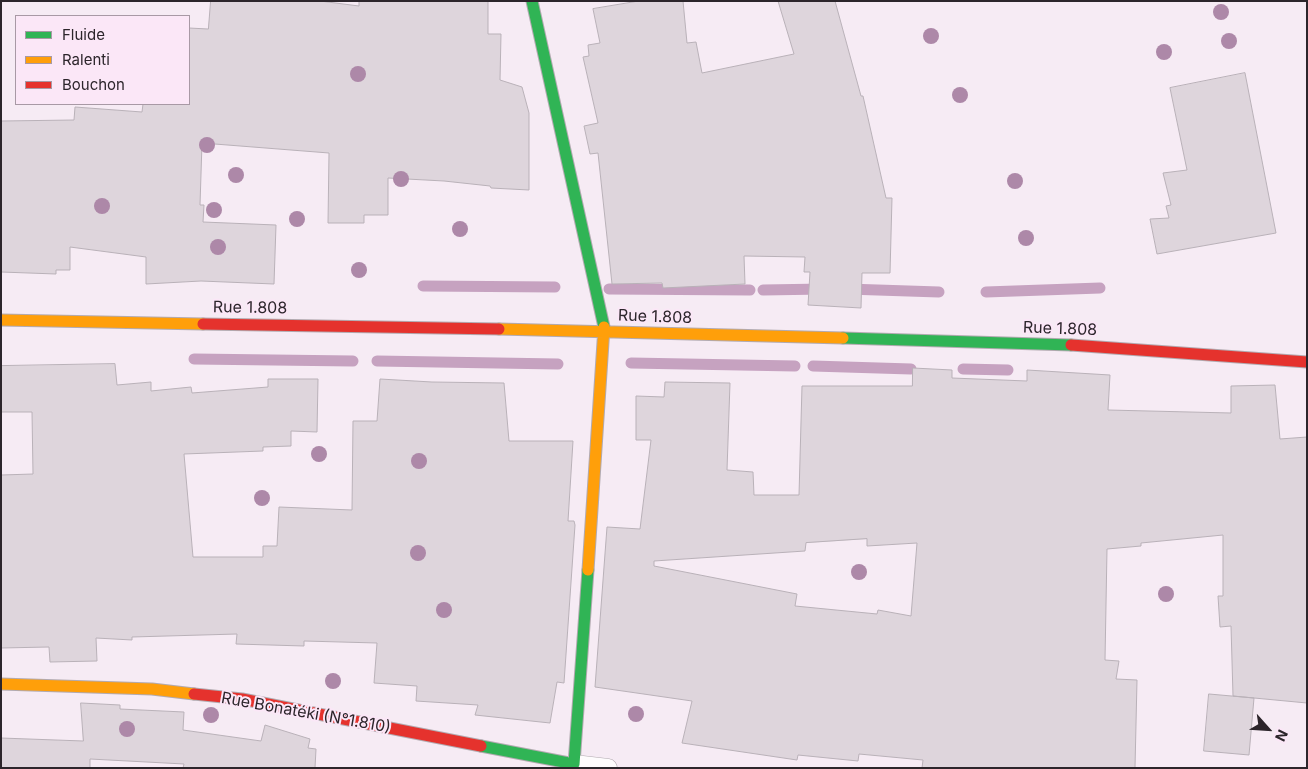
<!DOCTYPE html>
<meta charset="utf-8">
<style>
body{margin:0}
#map{position:relative;width:1308px;height:769px;overflow:hidden;background:#f6ebf4;font-family:Inter,sans-serif}
canvas{display:block}
.frame{position:absolute;inset:0;border:2px solid #2c252b;pointer-events:none}
.legend{position:absolute;left:15px;top:15px;width:175px;height:90px;box-sizing:border-box;background:#fbe7f7;border:1px solid #a899a5;margin:0;padding:6px 9px;list-style:none;font-size:15px;color:#2c252b}
.legend li{display:flex;align-items:center;gap:10px;height:25px}
.legend b{width:25px;border:1px solid #a899a5}
.north{position:absolute;left:1243px;top:704px;width:50px;height:50px;-webkit-text-stroke:4px #fbe7f7;paint-order:stroke;rotate:116deg;font-size:14px;font-weight:700;line-height:20px;text-align:center;color:#2c252b}
.north::after{content:'';display:block;margin:auto;width:18px;height:22px;background:#2c252b;clip-path:polygon(50% 0,100% 100%,50% 72%,0 100%)}
</style>
<div id="map">
<canvas width="1308" height="769"></canvas>
<div class="frame"></div>
<ul class="legend">
<li><b style="height:6px;background:#30b455"></b>Fluide</li>
<li><b style="height:6px;background:#ff9f0a"></b>Ralenti</li>
<li><b style="height:6px;background:#e5322d"></b>Bouchon</li>
</ul>
<div class="north">N</div>
</div>
<script>
const c = document.querySelector('canvas').getContext('2d');
c.lineJoin = 'round';
function strokePath(path, color, width, dash) { c.strokeStyle = color; c.lineWidth = width; c.lineCap = dash ? 'butt' : 'round'; c.setLineDash(dash || []); c.stroke(path); }
function paint(path, color) { c.fillStyle = color; c.fill(path, 'evenodd'); }
function label(font, color, halo, rows, align = 'center') {
  c.font = font + ' Inter,sans-serif'; c.lineWidth = 4; c.setLineDash([]); c.textBaseline = 'middle'; c.strokeStyle = halo; c.fillStyle = color; for (const [text, x, y, turn = 0] of rows) {
    c.save(); c.translate(x, y); c.rotate((+turn || 0) * Math.PI / 180); c.textAlign = isNaN(turn) ? turn : align; if (halo) c.strokeText(text, 0, 0); c.fillText(text, 0, 0); c.restore();
  }
}
const stream = new Path2D(`
 M423,286L555,287
 M609,289L750,290
 M847,289L939,292
 M763,290L824,289
 M986,292L1100,288
 M194,359L353,361
 M377,361L558,364
 M631,363L795,366
 M813,366L911,369
 M963,369L1008,370`);
const building = new Path2D(`
 M211,1H320L359,6V1H488V34H501L500,80L522,87L529,113V190L491,188L490,186L444,181L388,178V215H364V223H328L329,153L202,143L200,205H204L203,222L276,225L274,284L201,281L146,284V257L70,247V270H56V274L1,272V121L74,120L75,107L142,112L143,104H189V28L208,29Z
 M639,1H683L687,43L696,42L702,73L794,54L778,1H835L861,96H863L886,198H892L890,273H862L861,308L808,305L810,272H804L805,257L744,256L745,284L663,288L662,283L612,284L598,153L590,154L584,126L598,123L583,57L589,56L588,45L600,43L593,9Z
 M1245,73L1276,233L1157,254L1150,219L1169,218L1166,206L1171,205L1163,173L1187,170L1170,88Z
 M115,364L117,385L151,382V391L191,387L192,393L268,387V379H318L317,432L291,431V446L263,447V451L184,454L193,557H263V546H277L279,507L352,510L353,421H377L380,379L432,382L504,383L509,441H573L568,521H574L575,525L564,683L557,682L550,723L475,715L478,705L416,701L417,686L374,683L377,643L304,641V646L236,644L237,634L132,637V640L96,638L97,661L50,662L49,647L1,648V475L33,474L32,412H1V366Z
 M913,368L952,370V378L1027,381V370L1110,375L1108,410L1231,413V386L1275,385L1280,439L1307,437V703L1233,696L1231,626L1220,627L1218,596H1223V535L1141,543V546L1107,549L1105,660L1119,661L1116,679L1137,680L1135,768H922L923,760L859,754L858,761L798,755L797,760L682,743L692,701L595,687L607,527L640,529L651,440H636V396L664,397L665,382L730,383L727,470L753,472L754,495H799L802,386H912ZM867,539V546L917,543L911,616L878,610L877,614L795,606L797,594L654,566V561L805,551L806,543Z
 M1209,694L1254,698L1249,755L1204,751Z
 M81,703L120,705V709L184,712L183,730L261,741L265,725L310,739L308,748L316,749L315,768H183L184,764L90,759V768H1V738L83,741Z`);
const lane = new Path2D(`
 M574,764L608,768`);
const fast = new Path2D(`
 M532,1L604,327
 M843,338L1071,345
 M481,746L574,764L588,570`);
const slow = new Path2D(`
 M1,320L203,324
 M499,329L843,338
 M588,570L604,327
 M1,684L152,689L194,694`);
const jam = new Path2D(`
 M203,324L499,329
 M1071,345L1307,362
 M194,694L242,699L481,746`);
const trees = [
 [1221,12],
 [931,36],
 [1229,41],
 [1164,52],
 [358,74],
 [960,95],
 [207,145],
 [236,175],
 [401,179],
 [1015,181],
 [102,206],
 [214,210],
 [297,219],
 [460,229],
 [1026,238],
 [218,247],
 [359,270],
 [319,454],
 [419,461],
 [262,498],
 [418,553],
 [859,572],
 [1166,594],
 [444,610],
 [333,681],
 [636,714],
 [211,715],
 [127,729]
];
const streetNames = [
 ["Rue 1.808",250,308,1],
 ["Rue 1.808",655,317,2],
 ["Rue 1.808",1060,329,2],
 ["Rue Bonatéki (N°1.810)",306,713,10]
];
strokePath(stream, '#c6a2c0', 11);
paint(building, '#ded5dc');
strokePath(building, '#b9b1b8', 1);
strokePath(lane, '#b2aab0', 19);
strokePath(fast, '#b2aab0', 13);
strokePath(slow, '#b2aab0', 13);
strokePath(jam, '#b2aab0', 13);
strokePath(lane, '#fefcfd', 18);
strokePath(fast, '#30b455', 11);
strokePath(slow, '#ff9f0a', 11);
strokePath(jam, '#e5322d', 11);
c.fillStyle = '#ad88a8';
for (const [x, y] of trees) { c.beginPath(); c.arc(x, y, 8, 0, 2 * Math.PI); c.fill(); }
label('16px', '#2c252b', '#fbe7f7', streetNames);
</script>
